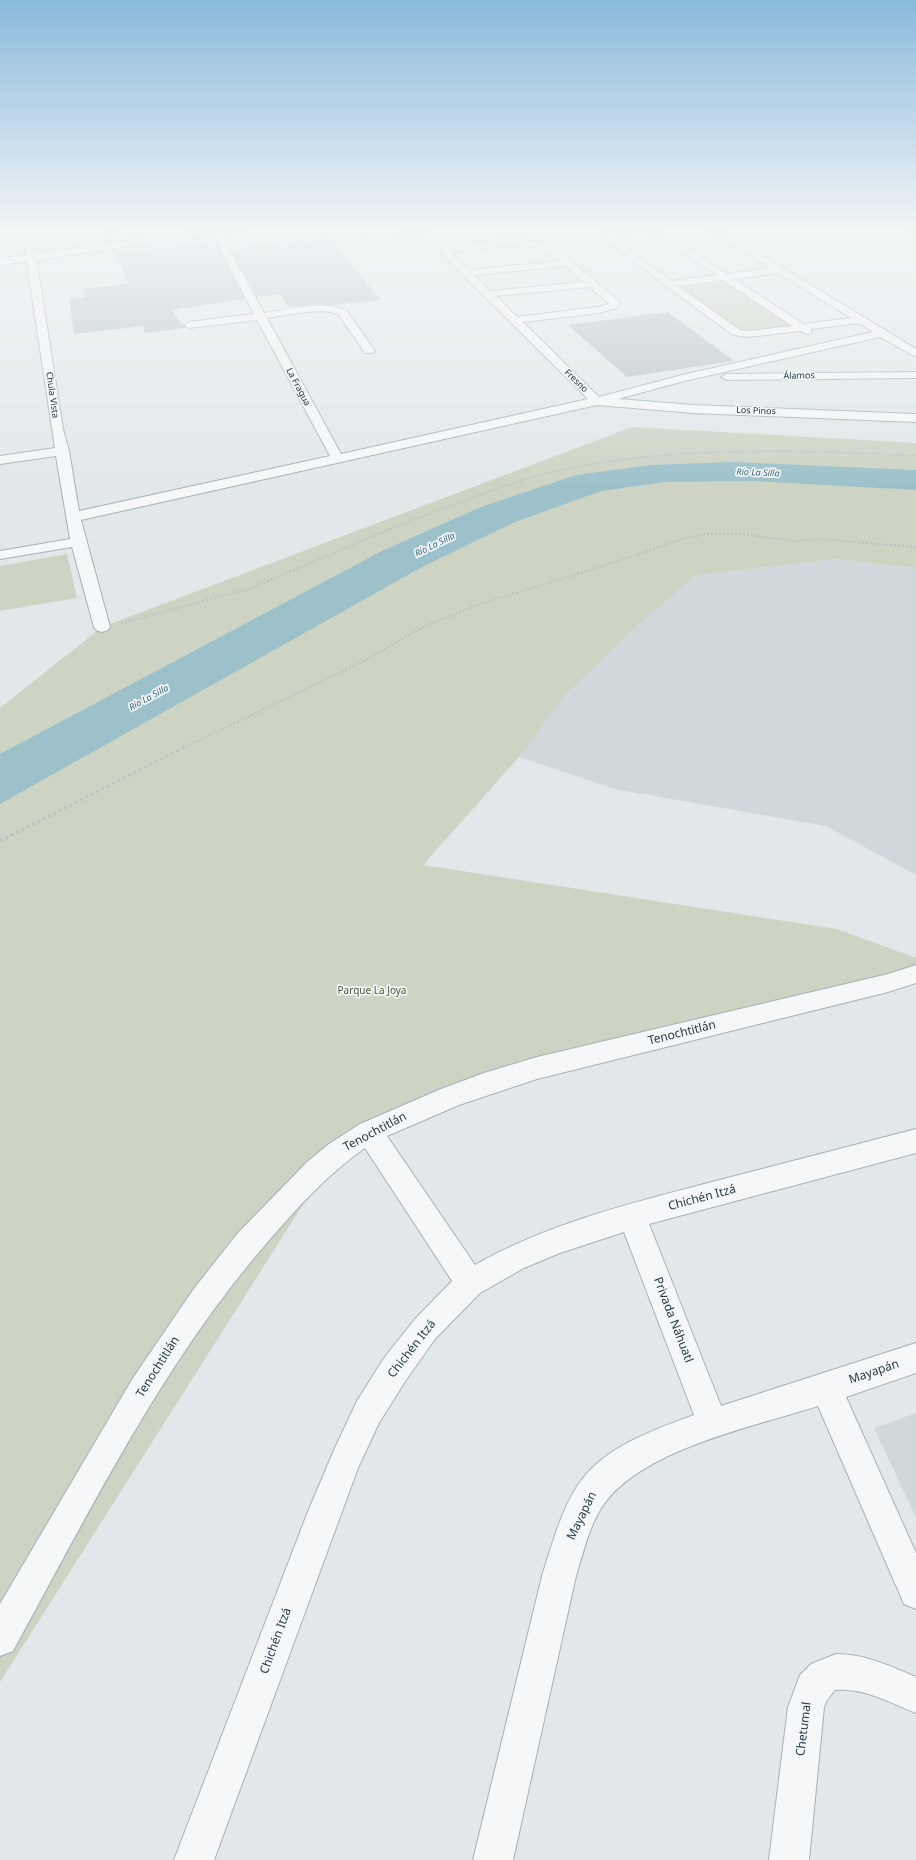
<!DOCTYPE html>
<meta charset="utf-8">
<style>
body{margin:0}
canvas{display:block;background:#e2e8ea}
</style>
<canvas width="916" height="1860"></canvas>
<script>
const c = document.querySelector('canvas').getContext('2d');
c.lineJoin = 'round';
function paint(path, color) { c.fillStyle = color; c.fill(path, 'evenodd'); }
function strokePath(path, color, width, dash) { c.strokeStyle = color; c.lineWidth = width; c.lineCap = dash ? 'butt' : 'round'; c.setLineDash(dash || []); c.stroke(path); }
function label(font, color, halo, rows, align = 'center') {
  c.font = font + ' "Noto Sans",sans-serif'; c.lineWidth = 3.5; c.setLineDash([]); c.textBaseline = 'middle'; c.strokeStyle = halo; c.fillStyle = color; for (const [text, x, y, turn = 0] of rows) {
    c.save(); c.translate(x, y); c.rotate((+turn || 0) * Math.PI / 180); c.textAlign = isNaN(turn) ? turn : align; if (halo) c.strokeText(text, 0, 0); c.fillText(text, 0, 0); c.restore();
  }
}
const built = new Path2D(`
 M836,559L916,568V875L826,826L614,789L519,757L566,694L645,619L696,575Z
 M916,1413V1518L874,1428Z`);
const green = new Path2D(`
 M725,282L796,327L743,334L682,287Z
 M632,427L916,443V568L836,559L696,575L645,619L566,694L519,757L423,865L837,929L916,958V973L537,1068L335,1154L0,1682V708L102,627Z
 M67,554L77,598L0,611V566Z`);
const water = new Path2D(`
 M733,462L916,470V490L753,481L664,482L602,491L590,495L515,522L422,567L0,804V754L382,551L481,507L576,475L651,465Z`);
const building = new Path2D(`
 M329,238L381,300L333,305L317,304L288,307L280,294L257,297L230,249Z
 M215,242L245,299L171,310L186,328L145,333L143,326L74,334L69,299L86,297L83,289L128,284L116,252Z
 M668,312L734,361L627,377L568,325Z`);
const pathFar2 = new Path2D(`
 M388,530C411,520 435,512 459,503C494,490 529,476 566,469C677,446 803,450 916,456`);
const pathFar1 = new Path2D(`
 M121,623L252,588L390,529
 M183,748L364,661L416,631L441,619L487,602L625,559L685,538L709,534H741L793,541L821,539L916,547`);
const path = new Path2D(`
 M0,841L185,747`);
const minor = new Path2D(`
 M106,227H114L117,238L116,240H110Z
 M416,227H425L446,247C481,243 520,233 554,247L619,301L620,303L617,308L599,313L523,322L599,397L682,375L873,332L859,323L811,329V333L807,334L800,331L749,337L733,335L666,286L601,235C610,225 631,227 644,227L643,229L611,236L671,281L716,275L645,227H655L727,274L770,268L706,227H716L916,349V357L880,337L684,381L618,399L693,405L916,414V422L693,413L597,405L81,520L110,627L108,630L102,632L96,630L94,627L72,547L0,559V551L70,539L56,456L0,464V456L55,448L25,250L27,248L30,247L35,250L63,429L69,451L79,511L330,456L257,320L189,328L184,325L189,322L254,314L211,231L215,228L219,231L264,313C287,310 326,299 347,311L375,351L373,353H365L339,315C324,306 285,316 267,318L341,454L588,399L424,236L371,242L367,239L371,236L419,231ZM529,246L548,251L560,261L469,270L451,252L499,247ZM566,266L584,282L490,291L474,275ZM778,273L851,318L804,324L734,279ZM723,280L792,326L749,331L740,330L678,286ZM590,287L609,304L598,307L517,317L496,296Z
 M905,227H916V234Z
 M916,372V378L727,380L721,377L727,374Z
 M916,965V983L888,992L537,1079L459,1105L387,1136L475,1265C547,1224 628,1204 708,1183C777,1165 847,1147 916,1129V1153L649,1224L721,1406L916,1343V1373L846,1397L916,1553V1609L904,1604L818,1406C755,1426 649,1448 607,1500C590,1521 584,1551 576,1576L513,1860H473L542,1576C552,1545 563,1503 583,1478C609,1445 656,1429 694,1415L624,1232L560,1253L524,1268L480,1293L435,1339L406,1380L379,1423L358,1468L214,1860H174L307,1514L334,1450L357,1401L384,1358L415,1319L452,1281L365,1148C329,1173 300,1205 271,1238C164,1360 91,1509 13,1651L0,1656V1604L133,1378L193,1290L237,1234L308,1161L329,1144L360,1124L441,1089L484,1073L537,1057L888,974Z
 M836,1654C865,1654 890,1666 916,1677V1713C891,1703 863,1687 835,1690L827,1700L824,1707L809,1860H769L788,1707L800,1675L811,1664Z`);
const major = new Path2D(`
 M223,227H245L241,230L0,265V259Z`);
const farStreetnames = [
 ["Álamos",799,376,-1],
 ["Fresno",576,381,44],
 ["La Fragua",298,387,62],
 ["Chula Vista",52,395,82],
 ["Los Pinos",756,411,2]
];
const farWaternames = [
 ["Río La Silla",758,473,2],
 ["Río La Silla",435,545,-26],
 ["Río La Silla",149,698,-29]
];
const parkNames = [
 ["Parque La Joya",372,991]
];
const nearStreetnames = [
 ["Tenochtitlán",682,1033,-14],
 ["Tenochtitlán",375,1132,-28],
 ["Chichén Itzá",702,1198,-15],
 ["Privada Náhuatl",673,1320,69],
 ["Chichén Itzá",412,1349,-52],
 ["Tenochtitlán",158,1367,-58],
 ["Mayapán",874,1372,-19],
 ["Mayapán",582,1516,-64],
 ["Chichén Itzá",276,1641,-70],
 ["Chetumal",804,1729,-83]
];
paint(built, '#d0d8dc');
paint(green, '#cdd4c3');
paint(water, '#9dc1ca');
paint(building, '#b9c3c8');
strokePath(minor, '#a7b0b5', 2);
strokePath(major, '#a1b0b6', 2);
strokePath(pathFar2, '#bcc2c6', 1.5, [1.5, 1.5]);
strokePath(pathFar1, '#bcc2c6', 2, [2, 2]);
strokePath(path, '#bcc2c6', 2.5, [3, 3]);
paint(minor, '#f5f7f9');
paint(major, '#fff');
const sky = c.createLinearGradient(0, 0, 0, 487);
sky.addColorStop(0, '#8ab9dc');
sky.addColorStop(0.47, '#f2f5f6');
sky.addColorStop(1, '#f2f5f600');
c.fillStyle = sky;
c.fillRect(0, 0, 916, 487);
label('9px', '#2a3a43', '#f2f6f8', farStreetnames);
label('italic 9px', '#367', '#f2f6f8', farWaternames);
label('10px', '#4b5e37', '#f2f6f8', parkNames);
label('12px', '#2a3a43', '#f2f6f8', nearStreetnames);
</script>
